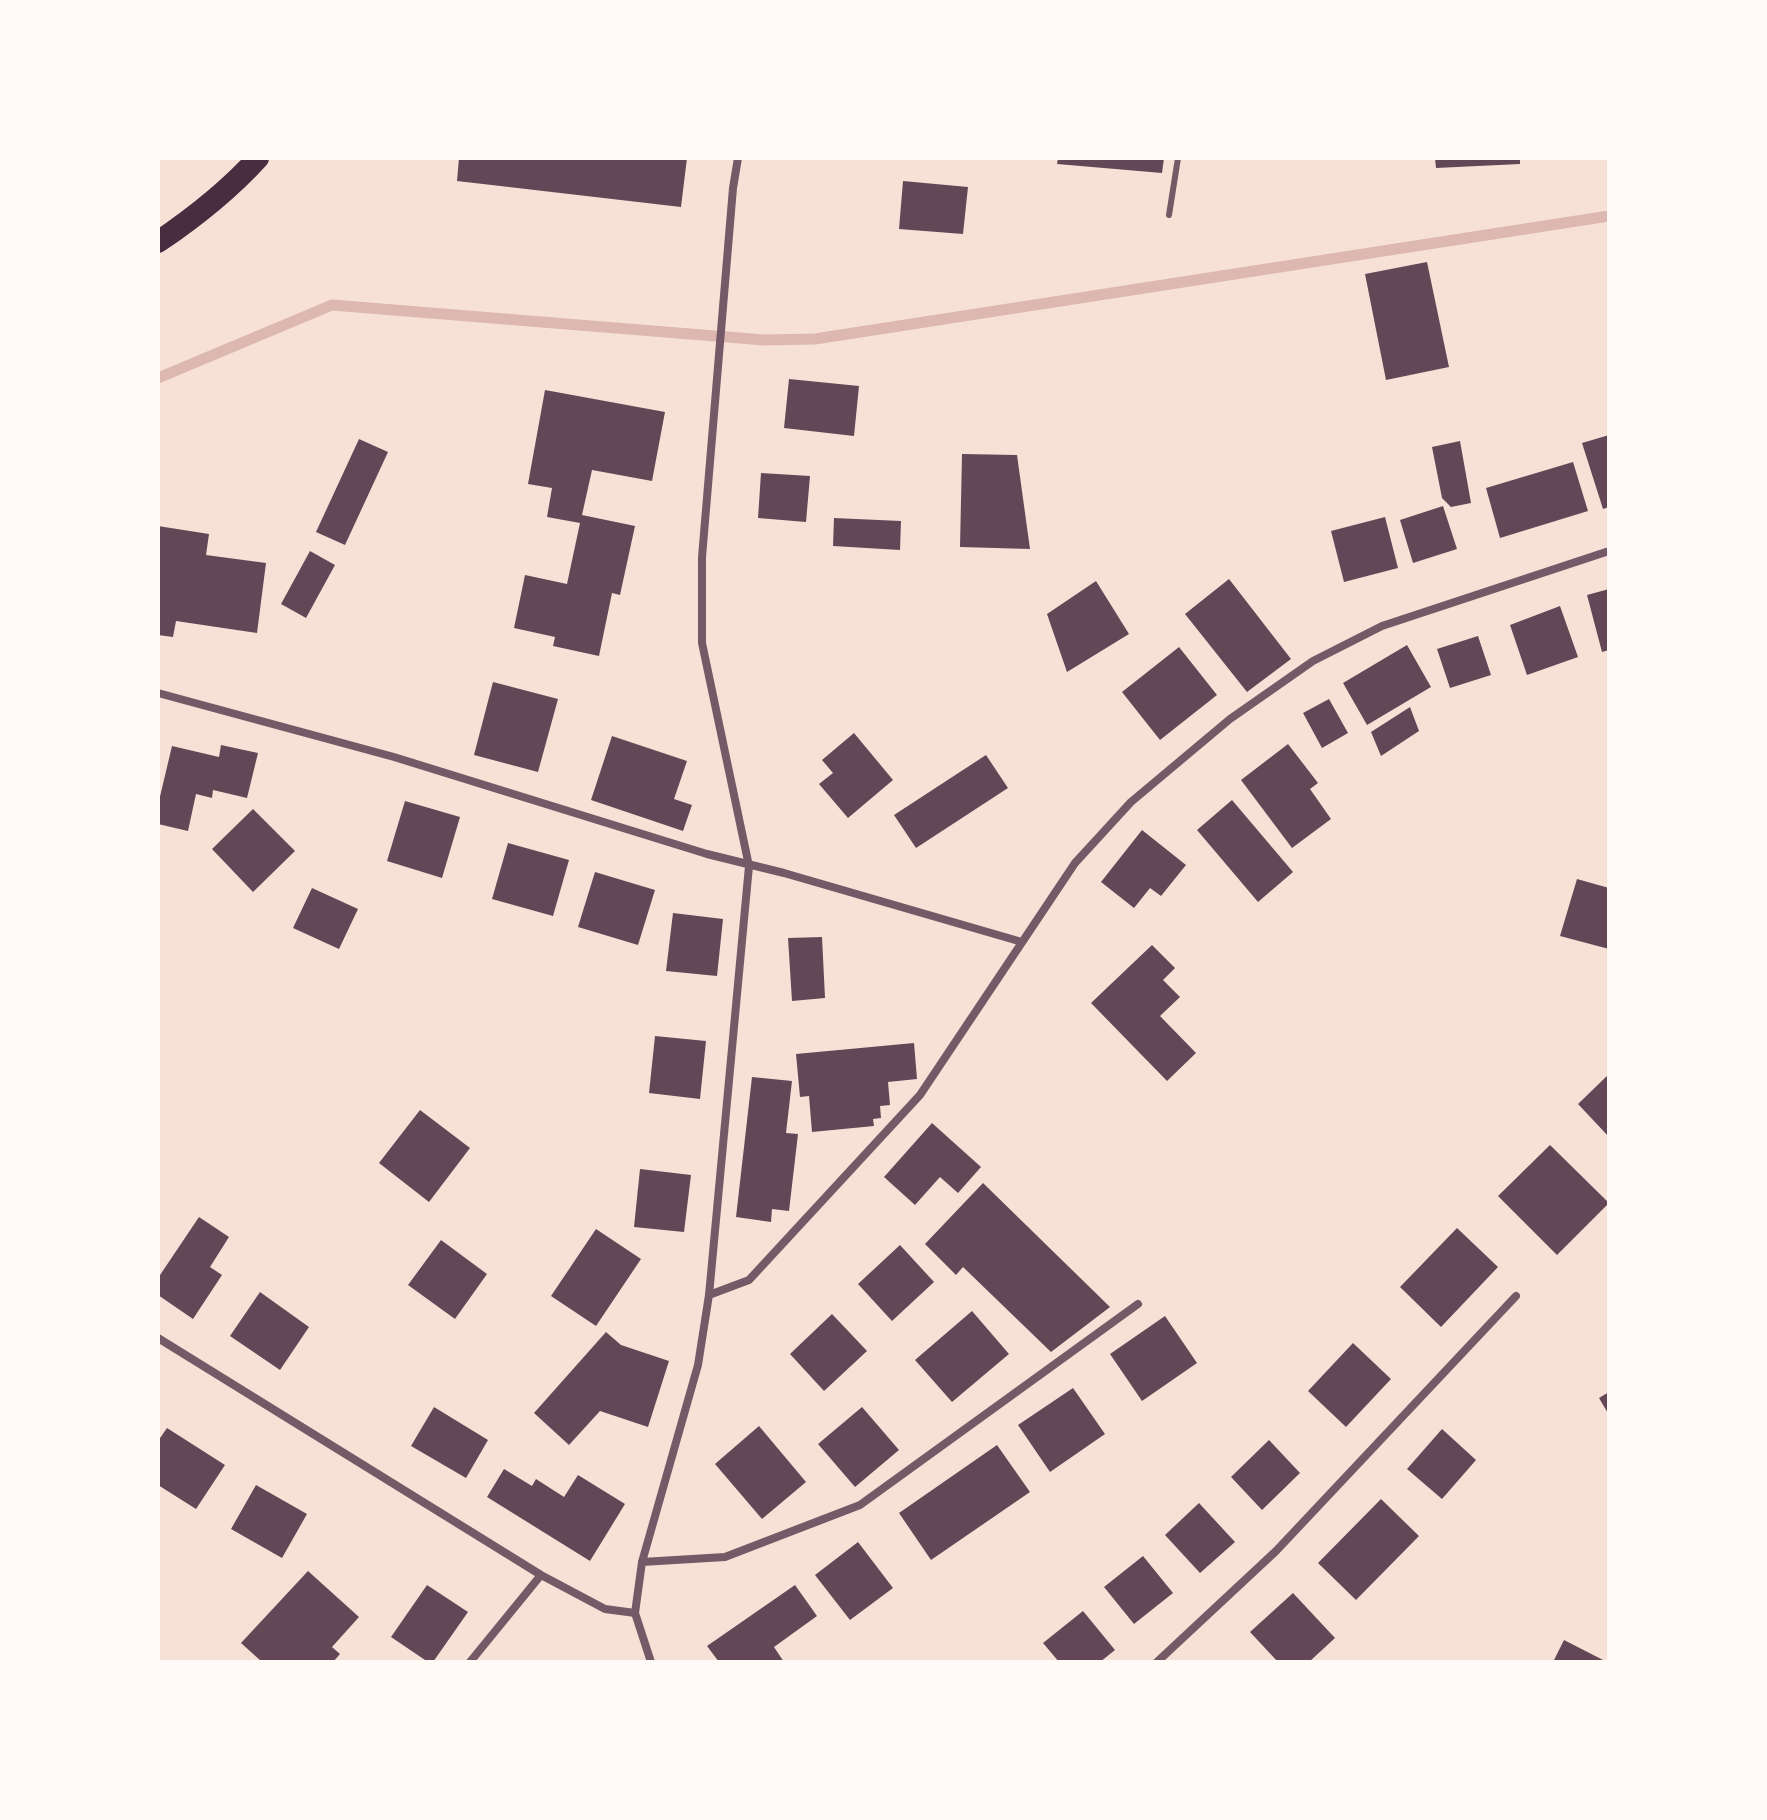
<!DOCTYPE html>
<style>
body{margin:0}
#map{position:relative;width:1767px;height:1820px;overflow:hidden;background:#f7e1d7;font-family:Figtree,sans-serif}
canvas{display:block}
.frame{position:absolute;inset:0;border:160px solid #fffaf5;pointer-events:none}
</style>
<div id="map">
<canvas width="1767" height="1820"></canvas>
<div class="frame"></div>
</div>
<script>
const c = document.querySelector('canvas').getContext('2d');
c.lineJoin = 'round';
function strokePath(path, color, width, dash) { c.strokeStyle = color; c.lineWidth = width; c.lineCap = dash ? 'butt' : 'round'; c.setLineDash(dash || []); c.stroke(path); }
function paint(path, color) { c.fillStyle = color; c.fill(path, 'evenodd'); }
const stream = new Path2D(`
 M158,378L332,305L764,340L815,339L1609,216`);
const building = new Path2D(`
 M459,158H687L681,207L457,181Z
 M1058,158H1164L1162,173L1057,164Z
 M1435,158H1520V164L1436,168Z
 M903,181L968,187L963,234L899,229Z
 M1427,262L1449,367L1386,380L1365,274Z
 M789,379L859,386L854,436L784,428Z
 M545,390L665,412L652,481L592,470L582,515L635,526L620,595L612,593L599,656L553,646L555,637L514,628L525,575L567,584L580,523L547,517L552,488L528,484Z
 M1609,435V507L1603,509L1582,443Z
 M359,439L388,452L345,545L316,532Z
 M1460,441L1471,503L1451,507L1442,498L1432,447Z
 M962,454L1017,455L1030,549L960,547Z
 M1573,462L1588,511L1500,538L1486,488Z
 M761,473L810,476L806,522L758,518Z
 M1443,506L1457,549L1413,563L1400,520Z
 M1385,517L1398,568L1344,582L1331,531Z
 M834,518L901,521L900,550L833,546Z
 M158,526L209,534L206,555L266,563L257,633L176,621L173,637L158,635Z
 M310,551L335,565L306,618L281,604Z
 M1229,579L1291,659L1247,692L1185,614Z
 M1096,581L1129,634L1067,672L1047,614Z
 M1609,589V650L1602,652L1587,595Z
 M1560,606L1578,657L1527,675L1510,625Z
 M1478,636L1491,675L1450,688L1437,649Z
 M1407,645L1431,687L1367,725L1343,683Z
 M1179,647L1217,695L1160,740L1122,692Z
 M493,682L558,699L538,772L474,755Z
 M1329,699L1348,733L1322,748L1303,713Z
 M1410,707L1419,731L1381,756L1371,732Z
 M854,733L893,780L848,818L819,784L833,773L822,760Z
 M612,736L687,761L674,799L692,805L683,831L591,800Z
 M1288,744L1318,783L1310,789L1331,819L1292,848L1241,780Z
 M221,745L258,753L247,798L213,790L212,798L196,794L188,831L158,824V805L172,746L219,757Z
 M986,755L1008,788L916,848L894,815Z
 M1232,800L1293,872L1258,902L1197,830Z
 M405,801L460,817L442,878L387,861Z
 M253,809L295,851L253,892L212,849Z
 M1142,830L1186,865L1161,896L1150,888L1134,908L1101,882Z
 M508,843L569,860L553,916L492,899Z
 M595,872L655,890L638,945L578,927Z
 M1577,879L1609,888V949L1560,936Z
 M312,888L358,909L339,949L293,928Z
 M673,913L723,919L717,976L666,971Z
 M822,937L825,998L792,1001L788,938Z
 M1152,945L1175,968L1163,980L1180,997L1160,1016L1196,1053L1167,1081L1091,1003Z
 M655,1036L706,1041L700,1099L649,1093Z
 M914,1043L917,1079L888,1082L890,1105L880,1106L881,1118L873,1119L874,1126L812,1132L809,1096L800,1097L796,1054Z
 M1609,1074V1137L1578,1104Z
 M752,1077L792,1081L786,1133L798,1134L789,1211L772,1209L771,1222L736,1217Z
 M420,1110L470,1148L429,1202L379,1163Z
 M932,1123L981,1167L958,1193L940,1177L915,1205L884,1177Z
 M1550,1145L1609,1203L1557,1255L1498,1196Z
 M640,1169L691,1175L684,1232L634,1227Z
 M983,1183L1110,1307L1051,1352L963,1267L956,1275L925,1244Z
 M199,1217L229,1237L210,1267L222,1275L193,1319L158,1295V1278Z
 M1457,1228L1498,1267L1441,1327L1400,1287Z
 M596,1229L641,1259L596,1326L551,1296Z
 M441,1240L487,1274L455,1319L408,1285Z
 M900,1245L934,1282L892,1321L858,1284Z
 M260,1292L309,1327L280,1370L230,1336Z
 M972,1311L1009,1354L952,1402L915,1360Z
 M832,1314L867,1351L824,1391L790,1354Z
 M1165,1316L1197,1363L1142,1401L1110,1354Z
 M606,1332L621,1345L669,1361L648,1427L600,1411L569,1445L534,1413Z
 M1353,1343L1391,1379L1346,1427L1308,1391Z
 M1073,1388L1105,1434L1050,1472L1018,1425Z
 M1609,1392V1415L1599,1398Z
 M434,1407L488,1440L466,1478L411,1446Z
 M862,1407L899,1450L855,1487L818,1444Z
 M759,1426L806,1482L762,1519L715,1464Z
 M167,1428L225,1465L196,1509L158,1485V1441Z
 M1442,1429L1476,1460L1442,1499L1407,1469Z
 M1269,1440L1300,1473L1262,1510L1231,1477Z
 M997,1445L1030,1492L931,1560L899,1513Z
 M504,1469L532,1486L536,1479L564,1497L578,1475L625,1504L590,1561L487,1497Z
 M256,1485L307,1514L282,1558L231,1529Z
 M1381,1499L1419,1536L1356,1600L1318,1563Z
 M1199,1503L1235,1542L1200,1573L1165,1535Z
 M858,1542L893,1588L850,1620L815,1575Z
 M1143,1556L1173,1593L1134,1624L1104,1587Z
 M308,1571L359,1617L332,1647L340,1654L333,1662H262L241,1643Z
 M427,1585L468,1612L433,1662H428L391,1637Z
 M795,1585L817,1616L774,1647L784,1662H719L707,1646Z
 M1293,1593L1335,1638L1309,1662H1278L1250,1632Z
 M1083,1611L1115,1650L1100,1662H1059L1043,1643Z
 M1564,1640L1607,1662H1553Z`);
const service = new Path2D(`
 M1169,215L1178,158`);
const minor = new Path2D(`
 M158,693L394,757L707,854L784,873L1022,942
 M709,1295L749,1280L920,1095L1075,863L1131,802L1230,719L1313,661L1382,626L1609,551
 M158,1338L541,1575L605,1609L635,1613
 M642,1562L725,1557L860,1505L1138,1304
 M470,1662L541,1575
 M651,1662L635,1613L642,1562L698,1365L709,1295L749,866L702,643V557L733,188L738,158
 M1157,1662L1276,1551L1516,1296`);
const trunk = new Path2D(`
 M158,242C195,217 228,191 258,158`);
strokePath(stream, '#dcb8b0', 11);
paint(building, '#644757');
strokePath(service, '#755966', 6);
strokePath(minor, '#755966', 8);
strokePath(trunk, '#4a2c40', 22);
</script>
